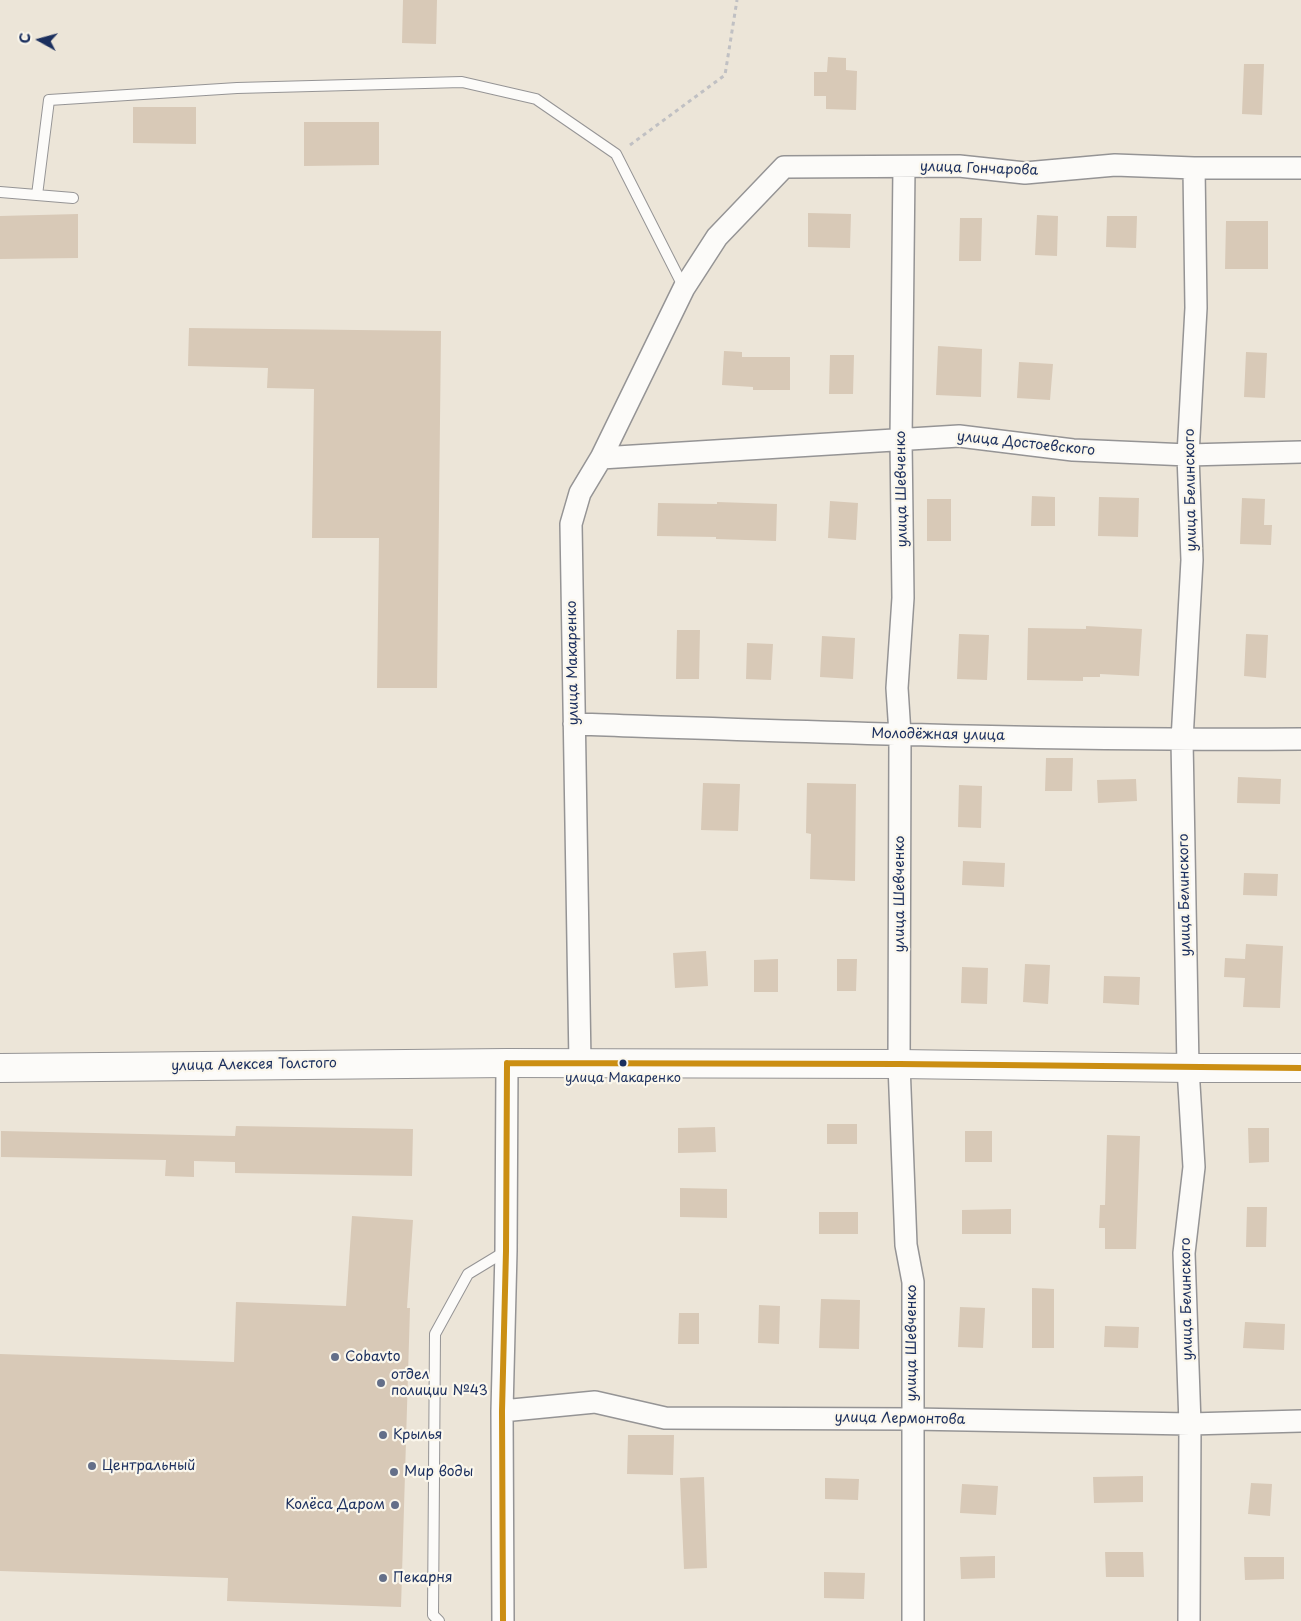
<!DOCTYPE html>
<meta charset="utf-8">
<style>
body{margin:0}
#map{position:relative;width:1301px;height:1621px;overflow:hidden;background:#ece5d8;font-family:"Playpen Sans",sans-serif}
canvas{display:block}
.north{position:absolute;left:15px;top:15px;width:50px;height:50px;-webkit-text-stroke:4px #fbf7ec;paint-order:stroke;rotate:277deg;font-size:14px;font-weight:700;line-height:20px;text-align:center;color:#1b2f5e}
.north::after{content:'';display:block;margin:auto;width:18px;height:22px;background:#1b2f5e;clip-path:polygon(50% 0,100% 100%,50% 72%,0 100%)}
</style>
<div id="map">
<canvas width="1301" height="1621"></canvas>
<div class="north">С</div>
</div>
<script>
const c = document.querySelector('canvas').getContext('2d');
c.lineJoin = 'round';
function paint(path, color) { c.fillStyle = color; c.fill(path, 'evenodd'); }
function strokePath(path, color, width, dash) { c.strokeStyle = color; c.lineWidth = width; c.lineCap = dash ? 'butt' : 'round'; c.setLineDash(dash || []); c.stroke(path); }
function label(font, color, halo, rows, align = 'center') {
  c.font = font + ' "Playpen Sans",sans-serif'; c.lineWidth = 4.5; c.setLineDash([]); c.textBaseline = 'middle'; c.strokeStyle = halo; c.fillStyle = color; for (const [text, x, y, turn = 0] of rows) {
    c.save(); c.translate(x, y); c.rotate((+turn || 0) * Math.PI / 180); c.textAlign = isNaN(turn) ? turn : align; if (halo) c.strokeText(text, 0, 0); c.fillText(text, 0, 0); c.restore();
  }
}
const building = new Path2D(`
 M403,0H437L436,44L402,43Z
 M828,57L846,58V70L857,71L856,110L826,109V96H814V72H827Z
 M1244,64H1264L1262,115L1242,114Z
 M133,107H196V144L133,143Z
 M304,122H379V165L304,166Z
 M808,213L851,214L850,248L808,247Z
 M78,214V258L0,259V216Z
 M1037,215L1058,216L1057,256L1035,255Z
 M1107,216H1137L1136,248L1106,247Z
 M960,218H982L981,261H959Z
 M1226,221H1268V269H1225Z
 M189,328L441,331L437,688H377L379,538H312L314,389L267,388L268,368L188,366Z
 M938,346L982,349L981,397L936,395Z
 M724,351L742,352V357H790V390H753V387L722,385Z
 M1246,352L1267,353L1265,398L1244,397Z
 M830,355H854L853,394H829Z
 M1019,362L1053,364L1050,400L1017,398Z
 M1032,496L1055,497V526H1031Z
 M1099,497L1139,498L1138,537L1098,536Z
 M1242,498L1265,499L1264,525H1272L1271,545L1240,544Z
 M927,499H951V541H927Z
 M830,501L858,503L856,540L828,538Z
 M717,502L777,504L776,541L716,539V537L657,536L658,503L717,504Z
 M1086,626L1142,629L1139,676L1100,674V677H1083V681L1027,680L1028,628L1086,629Z
 M677,630H700L699,679H676Z
 M959,634L989,635L987,680L957,679Z
 M1246,634L1268,635L1266,678L1244,676Z
 M822,636L855,638L853,679L820,677Z
 M747,643L773,644L771,680L746,679Z
 M1046,758H1073L1072,791H1045Z
 M1238,777L1281,779L1280,804L1237,803Z
 M1136,779L1137,801L1098,803L1097,780Z
 M703,783L740,784L738,831L701,830Z
 M807,783L856,784L855,881L810,879L811,834L806,833Z
 M959,785L982,786L981,828L958,827Z
 M963,861L1005,863L1004,887L962,885Z
 M1244,873L1278,874L1277,896L1243,895Z
 M1246,944L1283,946L1280,1008L1243,1007L1245,978L1224,977L1225,958L1245,959Z
 M706,951L708,986L675,988L673,953Z
 M778,959V992H754V960Z
 M837,959H857L856,991H837Z
 M1025,964L1050,965L1048,1004L1023,1002Z
 M962,967L988,968L987,1004L961,1003Z
 M1104,976L1140,977L1139,1005L1103,1003Z
 M827,1124H857V1144H827Z
 M236,1126L413,1129L412,1176L235,1173V1162L194,1161V1177L165,1176L166,1160L1,1157V1131L235,1136Z
 M715,1127L716,1152L678,1153V1128Z
 M1248,1128H1269V1162L1249,1163Z
 M965,1131H992V1162H965Z
 M1107,1135L1140,1136L1136,1249H1105V1228H1099L1100,1205H1105Z
 M680,1188L727,1189V1218L680,1217Z
 M1247,1207H1267L1266,1247H1246Z
 M1011,1209V1234H962V1210Z
 M819,1212H858V1234H819Z
 M352,1216L413,1220L407,1308H410L401,1607L227,1601L228,1578L0,1571V1354L234,1362L236,1302L346,1306Z
 M1032,1288L1054,1289V1348H1032Z
 M821,1299L860,1300L859,1349L819,1348Z
 M759,1305L780,1306L779,1344L758,1343Z
 M960,1307L985,1308L983,1348L958,1347Z
 M679,1313H699V1344H678Z
 M1245,1322L1285,1324L1284,1350L1243,1348Z
 M1105,1326L1139,1327L1138,1348L1104,1347Z
 M628,1435H674L673,1475L627,1474Z
 M1143,1476V1502L1094,1503L1093,1477Z
 M704,1477L707,1568L684,1569L680,1478Z
 M825,1478L859,1479L858,1500L825,1499Z
 M1251,1483L1272,1484L1270,1516L1248,1514Z
 M962,1484L998,1486L996,1515L960,1513Z
 M1105,1552H1143L1144,1577H1106Z
 M995,1556V1578L961,1579L960,1557Z
 M1244,1557H1284V1579L1245,1580Z
 M824,1572L865,1573L864,1599L824,1598Z`);
const path = new Path2D(`
 M630,145L725,75L737,0`);
const lane = new Path2D(`
 M0,192L73,198
 M37,195L49,100L237,88L462,82L536,99L616,154L684,288
 M439,1621L433,1615L435,1334L468,1274L506,1251`);
const street = new Path2D(`
 M904,167L901,440L903,598L897,688L900,734L899,1064L906,1245L913,1282V1621
 M601,458L959,436L1073,450L1188,455L1301,452
 M574,724C816,732 1059,741 1301,739
 M580,1063L571,524L580,493L601,458L684,288L717,237L784,167L959,166L1025,173L1115,165L1194,168H1301
 M502,1411L595,1402L665,1418L912,1419L1190,1424L1301,1421
 M503,1621L502,1411L506,1251L507,1063
 M1189,1621L1190,1424L1184,1253L1194,1167L1188,1068L1182,740L1192,560L1188,455L1196,308L1194,168`);
const secondary = new Path2D(`
 M0,1068L507,1063L899,1064L1188,1068H1301`);
const bus1 = new Path2D(`
 M507,1063L899,1064L1301,1068
 M503,1621L502,1411L506,1251L507,1063`);
const markers = [
 [623,1063,4.5,"#1b2f5e"],
 [335,1357,5,"#646f89"],
 [381,1383,5,"#646f89"],
 [383,1435,5,"#646f89"],
 [92,1466,5,"#646f89"],
 [394,1472,5,"#646f89"],
 [395,1505,5,"#646f89"],
 [383,1578,5,"#646f89"]
];
const busNames = [
 ["улица Макаренко",623,1078]
];
const streetNames = [
 ["улица Гончарова",979,169,2],
 ["улица Достоевского",1026,444,6],
 ["улица Шевченко",902,489,-91],
 ["улица Белинского",1191,490,-91],
 ["улица Макаренко",573,663,-91],
 ["Молодёжная улица",938,735,1],
 ["улица Шевченко",900,894,-90],
 ["улица Белинского",1185,895,-91],
 ["улица Алексея Толстого",254,1065,-1],
 ["улица Белинского",1187,1299,-91],
 ["улица Шевченко",912,1343,-90],
 ["улица Лермонтова",900,1419,1]
];
const poiNames = [
 ["Cobavto",345,1357],
 ["отдел",391,1375],
 ["полиции №43",391,1391],
 ["Крылья",393,1435],
 ["Центральный",102,1466],
 ["Мир воды",404,1472],
 ["Колёса Даром",385,1505,"right"],
 ["Пекарня",393,1578]
];
paint(building, '#d8c9b7');
strokePath(lane, '#959495', 12);
strokePath(street, '#959495', 24);
strokePath(secondary, '#959495', 30);
strokePath(path, '#c0c0c3', 3, [4, 4]);
strokePath(lane, '#fcfbf9', 10);
strokePath(street, '#fcfbf9', 21);
strokePath(secondary, '#fcfbf9', 28);
strokePath(bus1, '#cb8e13', 6);
for (const [x, y, r, color] of markers) { const dot = new Path2D(); dot.arc(x, y, r, 0, 2 * Math.PI); c.fillStyle = color; c.fill(dot); strokePath(dot, '#fbf7ec', 2); }
label('13px', '#1b2f5e', '#fbf7ec', busNames);
label('14px', '#1b2f5e', '#fbf7ec', streetNames);
label('14px', '#1b2f5e', '#fbf7ec', poiNames, 'left');
</script>
